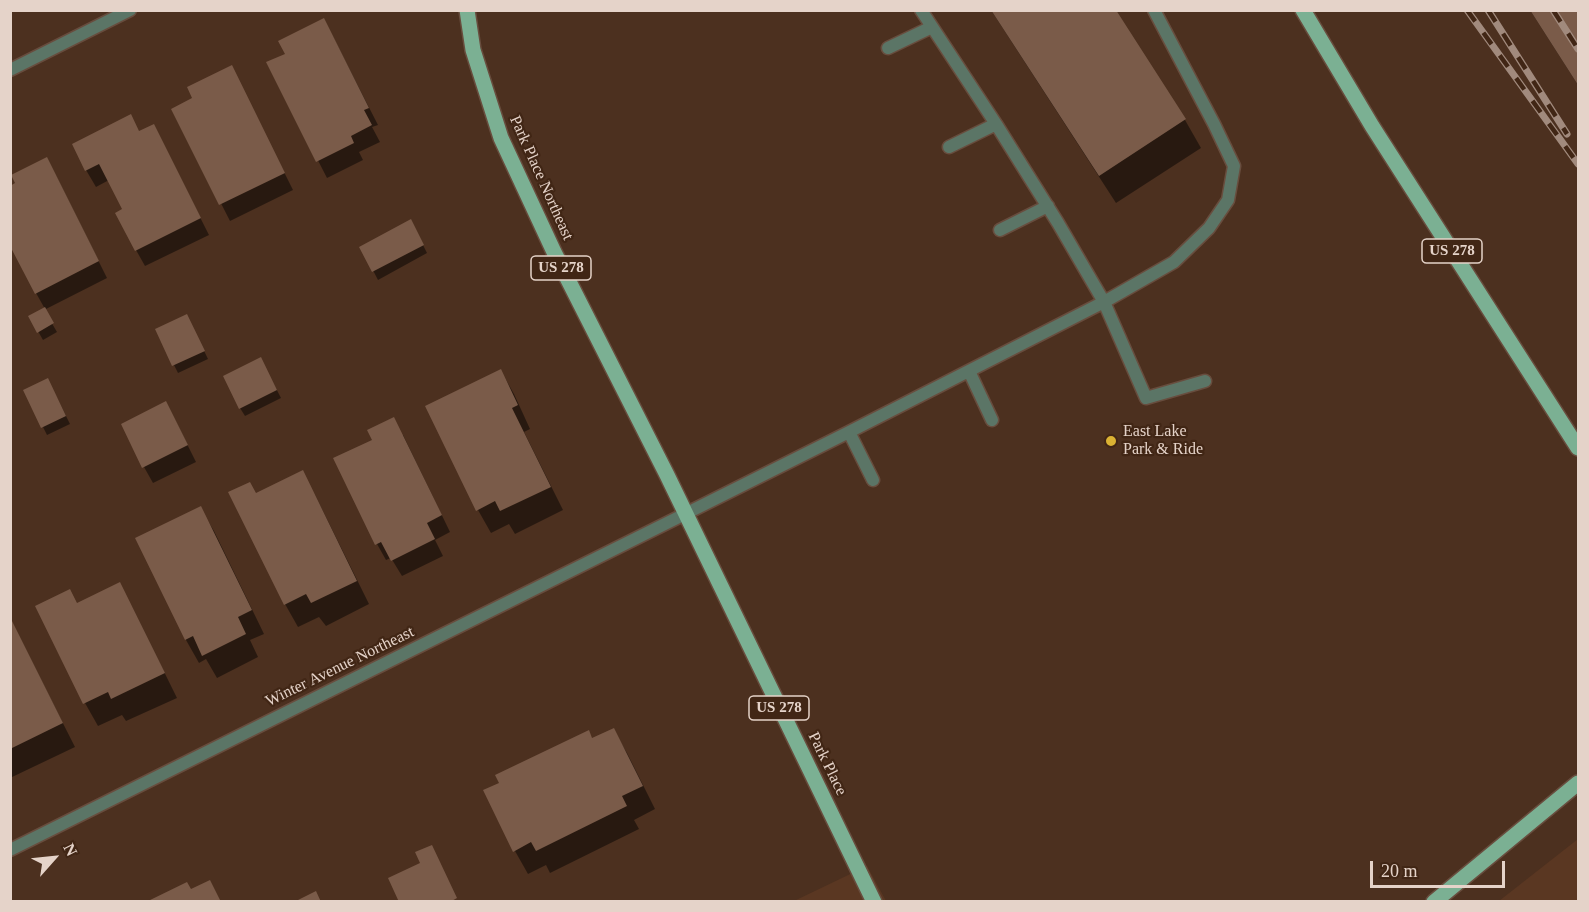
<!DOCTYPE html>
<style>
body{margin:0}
#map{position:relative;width:1589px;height:912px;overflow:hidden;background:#4c301f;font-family:"Times New Roman",serif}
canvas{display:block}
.frame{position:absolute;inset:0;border:12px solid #e5d3c9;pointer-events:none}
.north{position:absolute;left:24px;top:828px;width:60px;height:60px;-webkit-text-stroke:4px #412615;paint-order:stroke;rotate:63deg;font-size:16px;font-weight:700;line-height:24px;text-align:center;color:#e5d3c9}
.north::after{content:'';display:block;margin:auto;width:21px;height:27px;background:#e5d3c9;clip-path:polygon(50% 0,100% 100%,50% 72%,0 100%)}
.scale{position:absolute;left:1370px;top:861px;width:135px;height:27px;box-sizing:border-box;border:3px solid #e5d3c9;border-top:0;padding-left:8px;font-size:18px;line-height:21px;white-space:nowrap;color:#e5d3c9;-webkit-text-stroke:4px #412615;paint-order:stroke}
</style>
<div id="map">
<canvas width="1589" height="912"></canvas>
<div class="frame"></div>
<div class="north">N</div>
<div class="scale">20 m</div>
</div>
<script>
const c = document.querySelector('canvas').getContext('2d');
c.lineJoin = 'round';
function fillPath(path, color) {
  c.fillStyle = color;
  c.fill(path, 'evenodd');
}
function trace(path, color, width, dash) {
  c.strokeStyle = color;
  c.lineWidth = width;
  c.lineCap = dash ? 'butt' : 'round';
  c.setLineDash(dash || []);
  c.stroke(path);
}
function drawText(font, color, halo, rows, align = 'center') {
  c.font = font + ' "Times New Roman",serif';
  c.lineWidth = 4.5;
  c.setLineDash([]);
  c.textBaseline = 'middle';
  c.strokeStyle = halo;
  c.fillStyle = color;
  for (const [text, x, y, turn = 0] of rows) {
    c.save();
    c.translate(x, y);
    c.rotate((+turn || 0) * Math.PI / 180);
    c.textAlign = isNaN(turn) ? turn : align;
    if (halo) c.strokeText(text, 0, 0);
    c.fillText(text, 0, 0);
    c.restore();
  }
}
fillPath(new Path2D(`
 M1578 839V901H1499Z
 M867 866 886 901 792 902Z`), '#5a3722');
fillPath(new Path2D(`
 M991 10H1114L1185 120 1201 148 1116 203Z
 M1530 10H1578V85Z
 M333 37 378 125 372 127 380 142 359 152 363 160 327 178 268 63Z
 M240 84 293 190 230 221 173 109 194 99Z
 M140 132 162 142 209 235 145 266 136 250 124 210 109 180 96 187 86 170Z
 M56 176 107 278 44 310 57 332 43 340 30 317 45 309 36 293Z
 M415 229 427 253 378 280 361 247Z
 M191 324 208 359 178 373 174 365Z
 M265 367 281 398 245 416 240 408Z
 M501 371 514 394 530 429 524 432 563 510 515 534 509 524 491 533 478 510Z
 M52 388 70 424 47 435 43 427Z
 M175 420 196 462 153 483 144 467Z
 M403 435 450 532 435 540 443 556 402 576 391 558 386 560 377 544 374 440Z
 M302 472 315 495 369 604 326 626 319 617 298 627 285 604 256 495Z
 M200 508 214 531 264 634 250 640 258 657 217 678 206 659 199 663 186 640 137 539Z
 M119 584 132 607 177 698 126 721 122 715 98 726 85 703 37 607 77 604Z
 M10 619 75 747 10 778Z
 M613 730 627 753 655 809 634 820 639 829 550 873 546 865 528 874 515 851 501 783Z`), '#0007');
fillPath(new Path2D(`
 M991 10H1116L1186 119 1099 176Z
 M1530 10H1578V85Z
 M324 18 369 108 364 110 372 125 351 136 354 143 316 162 266 62 285 54 278 41Z
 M232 65 285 173 219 205 171 109 192 98 187 87Z
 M131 114 139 131 154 124 201 218 135 251 115 213 122 209 99 164 85 171 72 144Z
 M47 157 99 261 35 294 10 246V186L15 183 11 175Z
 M411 219 424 245 372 272 359 247Z
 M45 307 54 323 37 333 28 316Z
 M187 314 205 351 172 366 155 329Z
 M261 357 277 390 239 409 223 376Z
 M501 369 518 405 512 408 551 487 500 511 495 501 476 511 425 406Z
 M48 378 66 416 41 428 23 390Z
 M166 401 188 445 142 468 121 424Z
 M394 417 442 515 427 523 435 539 391 561 381 542 375 545 333 458 372 440 367 430Z
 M303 470 357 581 311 603 306 594 284 605 228 492 250 482 256 493Z
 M201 506 252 610 238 617 246 634 202 656 193 636 185 640 135 538Z
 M120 582 165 673 111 699 108 692 83 704 35 606 70 589 77 603Z
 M10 617 63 723 10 749Z
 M614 728 643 786 622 796 627 806 536 851 531 842 513 852 483 790 499 783 495 775 589 730 592 738Z
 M432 845 457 898 450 902H399L388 878 420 863 415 852Z
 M210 880 221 902H146L187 882 191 889Z
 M316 891 321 902H294Z`), '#7a5b49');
const lane = new Path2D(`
 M921 10 996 124 1058 223 1104 302 1146 398 1205 381
 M888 48 932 27
 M949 147 996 124
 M1000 230 1048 206
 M969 371 992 420
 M849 432 873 480
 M685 514 849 432 1104 302 1174 262 1209 228 1228 200 1234 166 1214 124 1154 10`);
const street = new Path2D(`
 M10 70 130 10
 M10 850 685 514`);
const primary = new Path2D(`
 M467 10 473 50 501 138 554 252 667 475 874 902
 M1303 10 1372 126 1578 448
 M1434 902 1578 783`);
trace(lane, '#684d3e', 15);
trace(street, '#684d3e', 15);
trace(primary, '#684d3e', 18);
trace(lane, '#5b7566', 12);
trace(street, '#5b7566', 12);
trace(primary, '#7bb093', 15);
const rail = new Path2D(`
 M1467 10 1578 164
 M1488 10 1567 134
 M1553 10 1578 49`);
trace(rail, '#a18a7d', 7);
trace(rail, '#412615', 4.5, [14]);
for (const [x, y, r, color] of [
 [1111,441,6,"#dbb233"]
]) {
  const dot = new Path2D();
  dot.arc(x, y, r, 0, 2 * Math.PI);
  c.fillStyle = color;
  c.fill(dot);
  trace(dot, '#412615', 2);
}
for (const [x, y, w] of [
 [1452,251,60],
 [561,268,60],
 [779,708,60]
]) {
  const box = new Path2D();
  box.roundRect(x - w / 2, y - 12, w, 24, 4.5);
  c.fillStyle = '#412615';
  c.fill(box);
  trace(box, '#e5d3c9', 1.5);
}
drawText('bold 15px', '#e5d3c9', null, [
 ["US 278",1452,251],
 ["US 278",561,268],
 ["US 278",779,708]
]);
drawText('16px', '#e5d3c9', '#412615', [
 ["Park Place Northeast",541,178,66],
 ["Winter Avenue Northeast",340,667,-26],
 ["Park Place",827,764,64]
]);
drawText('16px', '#e5d3c9', '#412615', [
 ["East Lake",1123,432],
 ["Park & Ride",1123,450]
], 'left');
</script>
